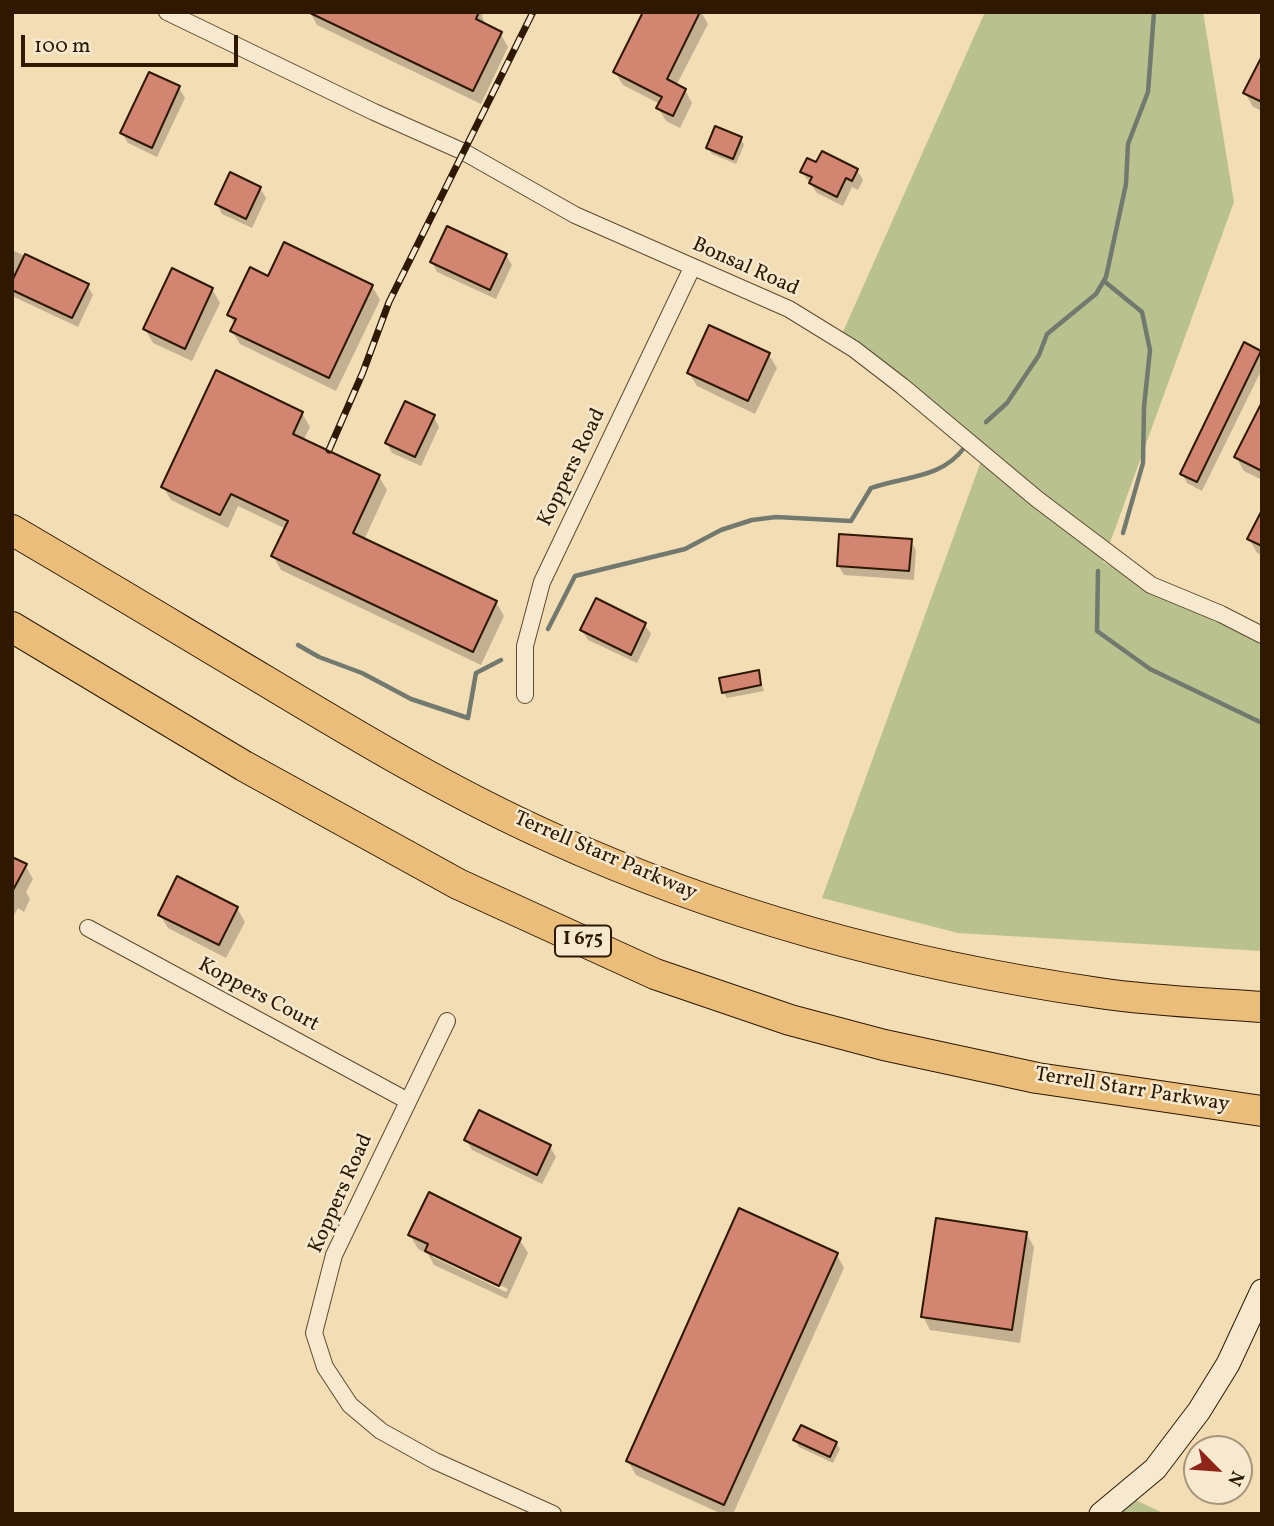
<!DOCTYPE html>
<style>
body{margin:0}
#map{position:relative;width:1274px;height:1526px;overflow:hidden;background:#f3ddb5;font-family:Vollkorn,serif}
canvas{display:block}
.frame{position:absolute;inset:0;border:14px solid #2e1800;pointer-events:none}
.north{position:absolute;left:1183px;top:1435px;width:70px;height:70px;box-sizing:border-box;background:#f7e9cf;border:2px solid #a7957c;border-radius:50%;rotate:115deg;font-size:19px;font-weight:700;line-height:28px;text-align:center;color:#2e1800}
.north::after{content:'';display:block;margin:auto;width:24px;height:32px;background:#8f2418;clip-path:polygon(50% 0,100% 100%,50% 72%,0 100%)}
.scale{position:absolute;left:21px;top:35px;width:217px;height:32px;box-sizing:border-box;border:4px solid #2e1800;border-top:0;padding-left:9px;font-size:21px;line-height:24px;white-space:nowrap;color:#2e1800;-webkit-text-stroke:5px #f7e9cf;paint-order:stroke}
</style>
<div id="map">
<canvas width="1274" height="1526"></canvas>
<div class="frame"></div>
<div class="north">N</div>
<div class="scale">100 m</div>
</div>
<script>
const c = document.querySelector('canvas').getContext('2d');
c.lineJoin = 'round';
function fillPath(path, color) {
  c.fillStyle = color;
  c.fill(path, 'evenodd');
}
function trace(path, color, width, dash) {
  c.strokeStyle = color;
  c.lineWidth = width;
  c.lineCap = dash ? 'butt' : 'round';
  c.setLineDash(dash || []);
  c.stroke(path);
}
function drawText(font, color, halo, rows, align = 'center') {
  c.font = font + ' Vollkorn,serif';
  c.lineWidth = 5;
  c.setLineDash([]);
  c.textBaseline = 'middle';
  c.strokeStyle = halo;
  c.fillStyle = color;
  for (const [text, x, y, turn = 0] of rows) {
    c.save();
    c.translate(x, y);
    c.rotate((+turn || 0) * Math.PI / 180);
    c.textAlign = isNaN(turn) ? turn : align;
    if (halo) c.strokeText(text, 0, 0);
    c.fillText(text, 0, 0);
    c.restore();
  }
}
fillPath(new Path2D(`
 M985 12H1203L1234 202 1103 562 1262 641V951L958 933 822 898 984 453 842 334Z
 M1119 1492 1165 1514H1088Z`), '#b9c28f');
fillPath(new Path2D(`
 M310 12H484L482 16 486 26 500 33 508 47 481 104 317 25Z
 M645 12H701L708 24 676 86 685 90 692 103 680 128 666 121 658 108 660 104 623 85 615 72Z
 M1262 59V111L1253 107 1245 93Z
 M179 88 185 98 157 157 128 143 122 133Z
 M741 139 744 145 736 164 712 154 708 148Z
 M857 170 863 180 858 190 852 187 843 206 817 193 802 172Z
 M260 188 266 198 252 228 222 214 217 204Z
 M12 250 87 285 93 295 78 327 12 296Z
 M506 255 512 265 496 299 437 272 432 262Z
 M269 278 372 286 380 300 336 391 240 344 232 331 235 325 229 315Z
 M212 289 220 303 192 361 153 343 145 329Z
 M1259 352 1262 356V369L1202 491 1187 483 1182 473Z
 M769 355 777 368 755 414 697 386 689 373Z
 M1262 406V480L1244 471 1236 457Z
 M302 413 310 427 303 441 379 477 387 490 364 540 496 602 504 616 481 665 281 570 273 556 286 529 238 506 228 528 171 500 163 487Z
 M434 417 439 427 421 466 392 453 387 443Z
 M1262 513V555L1257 553 1249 539Z
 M910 540 916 550 914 580 844 575 838 565Z
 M645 625 651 634 637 663 588 640 582 630Z
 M758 672 764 691 727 698 723 692Z
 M12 859 25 865 33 879 26 892 30 899 24 912 18 908 12 919Z
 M237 908 245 922 226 958 168 928 160 915Z
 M466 1140 550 1147 556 1157 542 1184 472 1150Z
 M1026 1233 1034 1247 1020 1343 930 1330 923 1316Z
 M410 1235 520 1240 528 1253 507 1299 434 1265 428 1254 418 1249ZM433 1253 508 1289 506 1292 433 1257Z
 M837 1255 844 1268 733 1514H722L636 1475 628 1461Z
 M795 1440 836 1443 840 1449 833 1463 799 1447Z`), '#0003');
trace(new Path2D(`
 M1104 281 1142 312 1150 350 1144 407 1143 463 1123 533
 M986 422 1007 403 1039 355 1047 334 1096 294 1106 277 1126 184 1128 144 1148 92 1154 12
 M1098 571 1097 631 1150 669 1262 723
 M548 629 575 576 685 549 721 530 752 520 776 517 851 521 871 488C904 476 941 479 964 448
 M298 645 319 657 362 673 411 699 468 718 476 673 501 660`), '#72796e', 4.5);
const building = new Path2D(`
 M308 12H479L476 19 502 32 473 91Z
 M643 12H700L667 79 686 89 673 116 656 108 662 97 613 72Z
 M1262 56V102L1243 93Z
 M149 72 180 86 152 148 120 133Z
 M715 126 742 137 733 159 706 148Z
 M822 151 858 169 852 181 846 178 837 197 809 183 812 177 800 172 807 158 816 162Z
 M230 172 261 187 246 219 215 204Z
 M447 226 507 254 490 290 430 262Z
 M284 242 373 285 329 378 230 331 236 319 227 315 250 267 268 276Z
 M25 254 89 284 72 318 12 290V281Z
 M172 268 213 288 185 349 143 329Z
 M709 325 770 353 748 401 687 373Z
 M1244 342 1261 351 1197 482 1180 474Z
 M216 370 303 412 293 434 380 475 353 533 497 601 473 652 271 556 288 521 231 494 220 515 161 487Z
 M405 401 435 415 415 457 385 443Z
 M1262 402V471L1234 457Z
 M1262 510V546L1247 539Z
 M839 534 912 539 909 571 837 566Z
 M596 598 646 623 631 655 580 630Z
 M759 670 761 685 722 693 719 678Z
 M12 857 27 864 12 892Z
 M177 876 238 907 219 945 158 915Z
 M479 1110 551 1145 537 1175 464 1140Z
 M429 1192 521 1238 499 1286 425 1251 428 1244 408 1235Z
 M739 1208 838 1253 724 1505 626 1461Z
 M936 1218 1027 1232 1012 1330 921 1317Z
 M801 1425 837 1442 830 1457 793 1440Z`);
fillPath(building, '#d28571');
trace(building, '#2e1800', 2);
const street = new Path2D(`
 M167 12 374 112 464 152 575 215 789 309 854 349 902 386 1037 499 1151 585 1221 614 1262 635
 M525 695V646L542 582 692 268
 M88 928 408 1101
 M447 1021 334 1255 314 1333 325 1367 350 1405 381 1431 435 1461 553 1514`);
const secondary = new Path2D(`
 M1101 1514 1155 1469 1199 1411 1228 1364 1262 1291`);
const highway = new Path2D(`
 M12 530C96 579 180 630 264 680 357 736 450 792 550 837 723 916 911 966 1099 993 1152 1001 1208 1003 1262 1007
 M12 627 244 766 458 884 655 974 790 1020 884 1045 1037 1078 1262 1111`);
trace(street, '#5f492d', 18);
trace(secondary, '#2e1800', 25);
trace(highway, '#2e1800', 32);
trace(street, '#f7e9cf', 16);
trace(secondary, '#f7e9cf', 23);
trace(highway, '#eabe7a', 30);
const rail = new Path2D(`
 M329 450 363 372 389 302 533 12`);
trace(rail, '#2e1800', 7);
trace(rail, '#f7e9cf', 4.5, [13]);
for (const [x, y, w] of [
 [583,941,56]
]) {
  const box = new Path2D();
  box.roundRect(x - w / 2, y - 15.5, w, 31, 5);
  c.fillStyle = '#f7e9cf';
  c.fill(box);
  trace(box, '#2e1800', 2);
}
drawText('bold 19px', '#2e1800', null, [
 ["I 675",583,941]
]);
drawText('21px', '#2e1800', '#f7e9cf', [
 ["Bonsal Road",745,268,24],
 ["Koppers Road",573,468,-64],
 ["Terrell Starr Parkway",605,857,23],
 ["Koppers Court",258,996,28],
 ["Terrell Starr Parkway",1132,1091,9],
 ["Koppers Road",342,1194,-66]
]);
</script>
